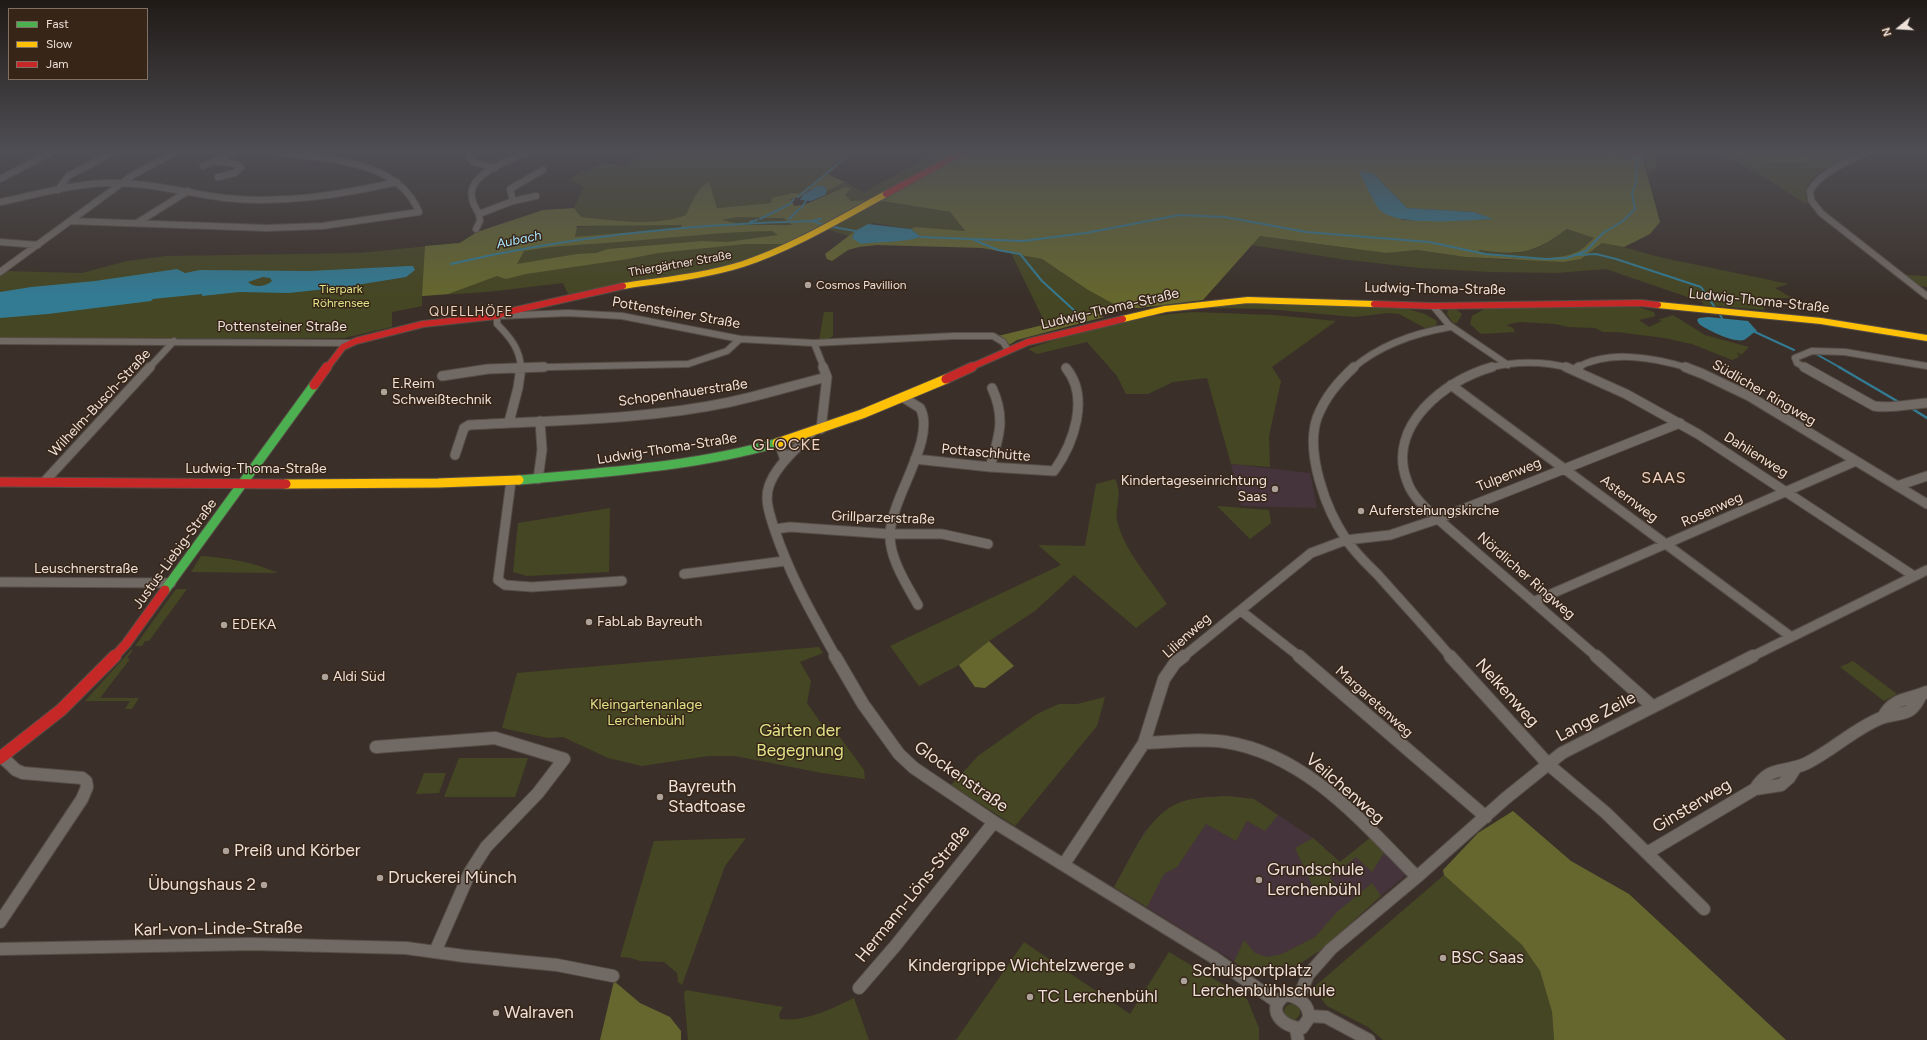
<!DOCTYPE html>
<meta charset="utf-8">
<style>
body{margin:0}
#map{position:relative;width:1927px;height:1040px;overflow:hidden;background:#3a3029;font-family:Figtree,sans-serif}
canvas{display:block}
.legend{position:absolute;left:8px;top:8px;width:140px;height:72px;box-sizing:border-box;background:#372518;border:1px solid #807065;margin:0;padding:5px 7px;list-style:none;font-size:12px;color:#ede1d9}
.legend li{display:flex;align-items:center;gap:8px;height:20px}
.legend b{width:20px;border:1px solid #807065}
.north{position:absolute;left:1879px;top:8px;width:40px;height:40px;-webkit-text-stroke:3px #372518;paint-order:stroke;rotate:252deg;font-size:11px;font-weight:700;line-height:16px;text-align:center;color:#ede1d9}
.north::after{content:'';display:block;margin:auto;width:14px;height:18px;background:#ede1d9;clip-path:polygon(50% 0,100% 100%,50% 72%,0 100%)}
</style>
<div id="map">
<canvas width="1927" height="1040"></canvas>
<ul class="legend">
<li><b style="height:5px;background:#4caf50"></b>Fast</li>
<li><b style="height:5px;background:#ffc107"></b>Slow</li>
<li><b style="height:5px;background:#c62828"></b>Jam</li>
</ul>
<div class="north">N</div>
</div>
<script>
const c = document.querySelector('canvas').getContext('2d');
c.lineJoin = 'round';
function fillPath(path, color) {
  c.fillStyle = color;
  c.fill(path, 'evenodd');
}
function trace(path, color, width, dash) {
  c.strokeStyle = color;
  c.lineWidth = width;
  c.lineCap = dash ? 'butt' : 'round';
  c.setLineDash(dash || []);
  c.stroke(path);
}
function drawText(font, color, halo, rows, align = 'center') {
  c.font = font + ' Figtree,sans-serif';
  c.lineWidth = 3;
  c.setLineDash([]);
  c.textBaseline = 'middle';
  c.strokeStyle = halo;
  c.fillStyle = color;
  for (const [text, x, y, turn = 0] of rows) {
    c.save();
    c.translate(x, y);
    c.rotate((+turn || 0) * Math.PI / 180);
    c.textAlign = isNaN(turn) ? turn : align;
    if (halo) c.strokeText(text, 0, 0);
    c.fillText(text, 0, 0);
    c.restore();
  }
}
fillPath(new Path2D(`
 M1231 464 1310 473 1317 508 1241 506Z
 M1227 796 1254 799 1313 838 1340 862 1371 837 1407 874 1381 896 1322 949 1295 967 1279 966 1268 969 1258 976 1114 887 1144 832 1165 811 1180 802 1203 797Z`), '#45343c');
fillPath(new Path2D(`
 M182 152H226L217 156 174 155Z
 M661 152H855L829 174 825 173 799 194 772 203 717 208 709 182C697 190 691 202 686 215 653 227 614 220 581 217L574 208 584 186 569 180 582 170 586 172 605 162 625 167 642 156 651 158Z
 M938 152H960L870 200 851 201 844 195 851 188 845 187 825 195 827 191 845 182 864 192Z
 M1641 152H1655L1657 167 1648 174Z
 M1715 152C1739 152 1762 163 1786 164 1793 164 1802 161 1810 160L1804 152H1849L1855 155C1838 163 1813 170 1806 189 1805 194 1807 200 1807 205L1768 179Z
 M876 200 950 212 965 232 915 227 911 229 874 223 868 224 849 236 825 229Z
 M826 216 788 244 725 268 568 294 563 283 487 292 422 296V306L392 312V327L344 338H0V275L5 271 82 273 127 261 166 256 359 253 459 243 477 232 721 220 737 217Z
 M1567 229 1594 238C1590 242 1586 248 1580 251 1555 266 1505 256 1477 251L1480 250C1520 256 1535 254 1567 229Z
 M1260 236 1386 253 1417 250 1466 257 1508 260 1581 259 1602 243 1624 247 1659 257 1789 284 1775 288 1792 298H1757L1765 310 1704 305 1702 302 1606 269 1557 273 1490 272 1419 268 1341 259 1251 245Z
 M1011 253 1042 259 1088 290 1121 308 1096 312 1046 325Z
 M1905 275 1927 276V287L1919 286Z
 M1250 303 1405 308 1425 314 1437 321 1436 326 1425 328 1399 314 1387 313 1355 317 1267 309 1210 308 1208 306Z
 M1635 306 1654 312 1655 316 1639 320 1649 327 1662 321 1658 320 1673 315 1705 335 1749 347 1741 355 1737 352 1739 357 1732 360 1692 344 1664 338 1617 332H1603L1595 328 1569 327 1555 324 1520 322 1506 325 1513 328 1515 332 1481 334 1470 324 1472 316 1486 308Z
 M1454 308 1462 314 1457 323H1453L1447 314 1448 310Z
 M824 312H833V336L829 339 819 340Z
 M1194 312 1273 315 1336 321 1272 367 1281 381 1269 436 1270 467 1231 464 1207 378 1173 382 1148 394H1126L1117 376 1087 342 1037 354 1028 349C1082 330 1136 315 1194 312Z
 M1115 479C1124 497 1113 508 1118 524 1125 551 1151 580 1167 604L1136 628 1074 575 1035 611 989 641 959 665 919 686 890 646 1061 565 1038 545 1085 546 1096 484Z
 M1217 506 1269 510 1271 523 1250 539Z
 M610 508 609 572 527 576 513 572 518 523Z
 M201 556C229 558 253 562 278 573L191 572Z
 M176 589H187L149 641H145L142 646H135Z
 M819 647 823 653 800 662 811 681 807 703 830 736 837 733 839 736 864 770 865 779 822 773 735 756H708L642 766 608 758 563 737 548 738 502 728 517 673Z
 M131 650H133L127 658 130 659 100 698H139L132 709H125L130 701H85Z
 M1853 661 1897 694 1884 701 1840 667Z
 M1105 697 1097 726 1015 826 951 785 978 756 1037 714 1059 704H1077Z
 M459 758H528L515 797H444Z
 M424 773H446L439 793 416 794Z
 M1227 796 1254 799 1278 815 1265 831 1247 821 1236 841 1206 824 1177 867 1164 874 1147 907 1114 887C1131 859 1148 813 1181 802 1196 797 1212 797 1227 796Z
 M1371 837 1385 851 1372 872 1356 857 1330 878 1335 884 1320 896 1312 885 1295 848 1313 838 1340 862Z
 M746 838 725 866 682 985 678 982 677 973 664 962 640 961 631 958 620 957 654 841Z
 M1444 875 1522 945 1540 971 1552 1012 1554 1040H1383L1368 1027 1327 1006 1313 988Z
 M1372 883 1381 896 1322 949 1295 967 1279 966 1268 969 1258 976 1234 962 1244 940 1255 953 1267 957 1282 954 1315 937 1337 912Z
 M1024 942 1130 1014 1169 952 1247 999 1259 1028V1040H956Z
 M686 990 783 1007 779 1014 780 1019C806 1022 831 1009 854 998L869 1040H688L684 993Z
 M1284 1012a8 8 0 1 1 16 0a8 8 0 1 1-16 0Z`), '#454623');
fillPath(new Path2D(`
 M969 152H1641L1660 222 1650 234 1624 247 1602 243 1581 259 1563 262 1466 257 1417 250 1386 253 1260 236 1203 300 1139 308H1121L1088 290 1042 259 982 248 877 245 859 247 848 250 832 261 827 259 825 254 855 231 852 238C875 241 898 243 921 237L911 229 915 227 965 231 950 212 876 200ZM1373 173 1407 208 1474 212 1492 219 1444 221 1402 220ZM1567 229 1594 238C1588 243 1584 249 1577 252 1554 263 1502 258 1478 251L1480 250C1520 256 1535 253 1567 229Z
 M1727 152H1804L1811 160C1789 168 1749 160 1727 152Z
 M825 173 845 182 827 191 825 186 809 190 800 197 791 199 794 206 804 205 845 187 851 188 845 195 851 201 870 200 788 244H745L658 253 628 259 526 274 506 279 497 276 448 294 422 296 425 246 460 243 477 232 543 210 574 208 581 217C614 220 653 227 686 215 691 202 697 190 709 181L717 208 771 203 772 198 793 193 799 194ZM737 217 783 218 792 225H742L722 220ZM682 225 680 228 575 237 577 226ZM772 231 778 235 727 242 702 241 608 249 596 253 577 254 517 264 524 251C555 245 586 245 618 242 669 238 720 232 772 231Z
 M1096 312 1104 317 1017 340 1009 345 998 336Z
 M989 641 1014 666 985 688 975 687 959 665Z
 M1513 811 1571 861 1629 894 1786 1040H1554L1552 1012 1540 971 1522 945 1444 875 1443 870 1478 833Z
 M614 981 640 1003 670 1017 681 1031V1040H600Z`), '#65672f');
fillPath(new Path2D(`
 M1359 171 1373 173 1407 208 1474 212 1493 219C1468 220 1400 227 1381 211 1375 206 1363 179 1359 171Z
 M817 186H825L827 191 825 195 811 201 800 200 803 195Z
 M868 224 911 229 921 237C901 243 881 241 861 244L852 238 855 231Z
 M408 266H413L415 270 406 277 344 287 289 293 239 292 202 296V294L153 299 151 301 48 314 0 318V292L31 287 95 281 177 269 185 273 200 270 310 271ZM263 277 270 278 272 281C265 287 254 288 248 282Z
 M1708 317 1748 321 1757 331C1752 333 1748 338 1744 340 1734 343 1707 330 1699 324L1697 320 1699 318Z`), '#337b93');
trace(new Path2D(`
 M1609 152 1638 160
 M798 197 852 152
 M791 203 794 199
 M801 208 806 201
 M760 219 790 204
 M789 219 799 209
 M815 220 821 219
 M750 222 757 220
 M828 226 855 231
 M921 237 1023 241 1086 233 1179 215 1225 217 1306 232 1429 242 1485 254 1546 259 1567 258 1586 251 1603 233 1623 221 1635 209 1632 193 1636 183 1637 162 1641 156 1639 152
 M972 239 998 250 1020 254 1042 281 1076 312
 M1577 255 1596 254 1616 259 1701 287 1722 318
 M451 264C569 236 692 224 813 221L824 225
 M1755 332 1794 350
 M1816 354 1841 368`), '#337b93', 2);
trace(new Path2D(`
 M1839 367 1897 401
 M1911 408 1927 418`), '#337b93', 2.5);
const streetFar2 = new Path2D(`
 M470 152 469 157 473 162 495 168
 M1869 152C1849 161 1821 171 1810 191L1811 200 1821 213 1927 296
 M304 156 319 152
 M214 161 237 164 241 167 235 173 218 177
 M203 166 233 152
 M0 179 52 152
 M58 190 68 176 114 152
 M513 201 510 189 543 170
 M0 202C35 195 71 184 108 183 147 182 186 193 225 198 283 204 340 195 397 182
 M479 214C475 207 470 199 472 190 476 171 512 159 528 152
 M479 214 513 201 536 196
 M70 221 267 228 322 226 419 212C397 158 325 160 276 152
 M137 223 188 191
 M476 229 480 221 479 214
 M0 242 38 245
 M0 272 133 175 176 152
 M1433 306 1449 325 1508 365
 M0 341 349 343
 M814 343 824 368
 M149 368 174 341
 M506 368 688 364 727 351 740 339
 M521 368C520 349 510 337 497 324V316L568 313 622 316 740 339 814 343 954 336H993L1003 342 1008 350
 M1353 368C1380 345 1415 333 1450 327
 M1488 368C1515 361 1543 361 1570 368
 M1577 368C1608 349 1656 358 1688 368
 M1806 368 1797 363 1795 358 1812 351 1845 352 1927 366`);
const streetFar1 = new Path2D(`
 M1354 367C1338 382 1325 397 1317 418 1305 453 1326 510 1346 539 1354 552 1367 564 1378 575 1402 602 1427 629 1451 657
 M1492 367C1445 380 1386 426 1407 481 1411 494 1421 504 1431 513L1597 657
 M1566 367 1626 394 1698 434 1914 576
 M1685 367 1703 374 1749 396 1927 504
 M1804 367 1874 406C1892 409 1909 404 1927 403
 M1575 370 1579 367
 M442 376 488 369 544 367
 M1451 385 1790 636
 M904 398 920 408C937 438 891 498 890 534 889 558 907 585 918 605
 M509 422 518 388 521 367
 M821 429 827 377 823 367
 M812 432C797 449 776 465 769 486 764 500 770 515 774 528 790 576 811 612 836 657
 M779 442 785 460
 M455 455 464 428 469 425C555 420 645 420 730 402 762 395 795 385 827 377
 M915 459 990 467 1054 471C1074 443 1090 397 1066 368
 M990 467C999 437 1006 418 992 388
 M538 479 542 450 540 421
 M45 481 150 367
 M511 481 498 580 505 585 532 587 622 581
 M1897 486 1927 476
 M776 529 790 527 889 534H942L988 544
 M684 574 785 561
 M0 582 171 583
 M1535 601 1856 461
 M1241 611 1300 657
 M1183 657 1311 553 1346 540 1390 535 1438 519 1680 423
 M1751 657 1927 570`);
const street = new Path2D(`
 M835 656 863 704 899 754 914 768 994 822 1213 957 1277 1002
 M1299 656 1486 817
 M1450 656 1549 765 1606 813 1704 909
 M1596 656 1652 706
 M1883 717C1894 697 1908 700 1927 692
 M1144 743C1171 742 1199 738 1226 742 1307 755 1362 822 1417 877
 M376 747 495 738 564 759 538 793 486 847 470 872 435 952
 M1755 789C1771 764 1784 774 1807 763 1833 750 1854 729 1881 718 1900 711 1910 719 1921 695
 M1647 853 1755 789 1781 785 1789 778 1796 767
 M1064 864 1144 743 1164 679 1175 663 1184 656
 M0 922 82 799 87 787 86 781 82 778 23 773 16 770 2 757
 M0 949 252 944 406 948 464 956 557 965 613 976
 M859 988 896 945 994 822
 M1286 995C1299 997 1309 1004 1309 1018L1302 1028C1283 1028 1264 1009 1286 995Z
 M1299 997 1308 975 1331 949 1417 877 1506 798 1562 753 1753 656
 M1310 1016 1326 1017 1369 1040
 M1296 1029 1298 1040`);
const fast = new Path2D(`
 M519 480C605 472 693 467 777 443
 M165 590 314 385`);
const slowFar1 = new Path2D(`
 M623 286C663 280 705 276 743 264 794 247 839 219 886 194
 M1658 305 1821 321 1927 338
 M1123 319 1165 309 1248 300 1374 304`);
const slow = new Path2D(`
 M777 443 862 414 946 379
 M286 484 438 483 519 480`);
const jamFar2 = new Path2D(`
 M886 194 963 152
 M1374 304 1433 306 1641 303 1658 305
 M327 368 343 347 356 341 423 324 497 316 503 313 623 286
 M969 368 1028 342 1123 319`);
const jamFar1 = new Path2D(`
 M946 379 972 367
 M314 385 327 367
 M0 482 286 484
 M114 657 126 644 165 590`);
const jam = new Path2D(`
 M0 758 61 710 115 656`);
trace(streetFar2, '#564d46', 8);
trace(streetFar1, '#564d46', 11);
trace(street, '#564d46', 14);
trace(fast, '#564d46', 11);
trace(slowFar1, '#564d46', 8);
trace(slow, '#564d46', 11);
trace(jamFar2, '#564d46', 8);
trace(jamFar1, '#564d46', 11);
trace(jam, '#564d46', 14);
trace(streetFar2, '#716a64', 6);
trace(streetFar1, '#716a64', 9);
trace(street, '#716a64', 12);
trace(fast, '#4caf50', 9);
trace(slowFar1, '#ffc107', 6);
trace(slow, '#ffc107', 9);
trace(jamFar2, '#c62828', 6);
trace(jamFar1, '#c62828', 9);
trace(jam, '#c62828', 12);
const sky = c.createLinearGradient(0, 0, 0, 297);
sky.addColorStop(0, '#201a17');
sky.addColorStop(0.51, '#4f4e54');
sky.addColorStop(1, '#4f4e5400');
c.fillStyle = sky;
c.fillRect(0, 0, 1927, 297);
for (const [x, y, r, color] of [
 [808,285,4,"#aea39b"],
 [384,392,4,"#aea39b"],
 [1275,489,4,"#aea39b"],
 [1361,511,4,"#aea39b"],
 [589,622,4,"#aea39b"],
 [224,625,4,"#aea39b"],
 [325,677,4,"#aea39b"],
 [660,797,4,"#aea39b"],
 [226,851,4,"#aea39b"],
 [380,878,4,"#aea39b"],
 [1259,880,4,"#aea39b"],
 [264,885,4,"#aea39b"],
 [1443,958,4,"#aea39b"],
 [1132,966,4,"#aea39b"],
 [1184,981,4,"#aea39b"],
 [1030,997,4,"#aea39b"],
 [496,1013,4,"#aea39b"]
]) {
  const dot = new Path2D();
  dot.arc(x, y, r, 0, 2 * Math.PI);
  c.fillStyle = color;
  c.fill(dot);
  trace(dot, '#372518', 1.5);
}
drawText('12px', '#ede1d9', '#372518', [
 ["Thiergärtner Straße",680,264,-10]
]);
drawText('12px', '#ede1d9', '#372518', [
 ["Cosmos Pavillion",816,285]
], 'left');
drawText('12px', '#dee487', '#372518', [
 ["Tierpark",341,289],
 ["Röhrensee",341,303]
]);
drawText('italic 13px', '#a9e6fe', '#372518', [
 ["Aubach",519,240,-12]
]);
c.letterSpacing = '1px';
drawText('13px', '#ebd2c2', '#372518', [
 ["QUELLHÖFE",471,312]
]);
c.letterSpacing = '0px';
drawText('14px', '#ede1d9', '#372518', [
 ["Ludwig-Thoma-Straße",1435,289,1],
 ["Ludwig-Thoma-Straße",1759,301,6],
 ["Ludwig-Thoma-Straße",1110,309,-13],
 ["Pottensteiner Straße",676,313,10],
 ["Pottensteiner Straße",282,327],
 ["Schopenhauerstraße",683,393,-8],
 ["Südlicher Ringweg",1764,393,30],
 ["Wilhelm-Busch-Straße",100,403,-47],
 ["Ludwig-Thoma-Straße",667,449,-9],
 ["Pottaschhütte",986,453,5],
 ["Dahlienweg",1756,455,32],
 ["Ludwig-Thoma-Straße",256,469],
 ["Tulpenweg",1509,475,-22],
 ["Asternweg",1629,499,37],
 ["Rosenweg",1712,510,-24],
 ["Grillparzerstraße",883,518,2],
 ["Justus-Liebig-Straße",175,554,-54],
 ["Leuschnerstraße",86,569],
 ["Nördlicher Ringweg",1526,576,41],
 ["Lilienweg",1187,636,-42],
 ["Margaretenweg",1374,702,42]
]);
drawText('14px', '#ede1d9', '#372518', [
 ["E.Reim",392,384],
 ["Schweißtechnik",392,400],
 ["Kindertageseinrichtung",1267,481,"right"],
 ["Saas",1267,497,"right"],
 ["Auferstehungskirche",1369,511],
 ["FabLab Bayreuth",597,622],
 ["EDEKA",232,625],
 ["Aldi Süd",333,677]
], 'left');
drawText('14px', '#dee487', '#372518', [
 ["Kleingartenanlage",646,705],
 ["Lerchenbühl",646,721]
]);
c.letterSpacing = '1px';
drawText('16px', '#ebd2c2', '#372518', [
 ["GLOCKE",787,445],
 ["SAAS",1664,478]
]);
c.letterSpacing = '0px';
drawText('17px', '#ede1d9', '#372518', [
 ["Nelkenweg",1507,693,48],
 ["Lange Zeile",1596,717,-28],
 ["Glockenstraße",961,777,35],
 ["Veilchenweg",1345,789,41],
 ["Ginsterweg",1692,806,-31],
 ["Hermann-Löns-Straße",913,894,-51],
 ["Karl-von-Linde-Straße",218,929,-1]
]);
drawText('17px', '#dee487', '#372518', [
 ["Gärten der",800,731],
 ["Begegnung",800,751]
]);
drawText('17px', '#ede1d9', '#372518', [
 ["Bayreuth",668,787],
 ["Stadtoase",668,807],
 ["Preiß und Körber",234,851],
 ["Grundschule",1267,870],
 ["Lerchenbühl",1267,890],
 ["Druckerei Münch",388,878],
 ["Übungshaus 2",256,885,"right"],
 ["BSC Saas",1451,958],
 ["Kindergrippe Wichtelzwerge",1124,966,"right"],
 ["Schulsportplatz",1192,971],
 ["Lerchenbühlschule",1192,991],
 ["TC Lerchenbühl",1038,997],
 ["Walraven",504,1013]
], 'left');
</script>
